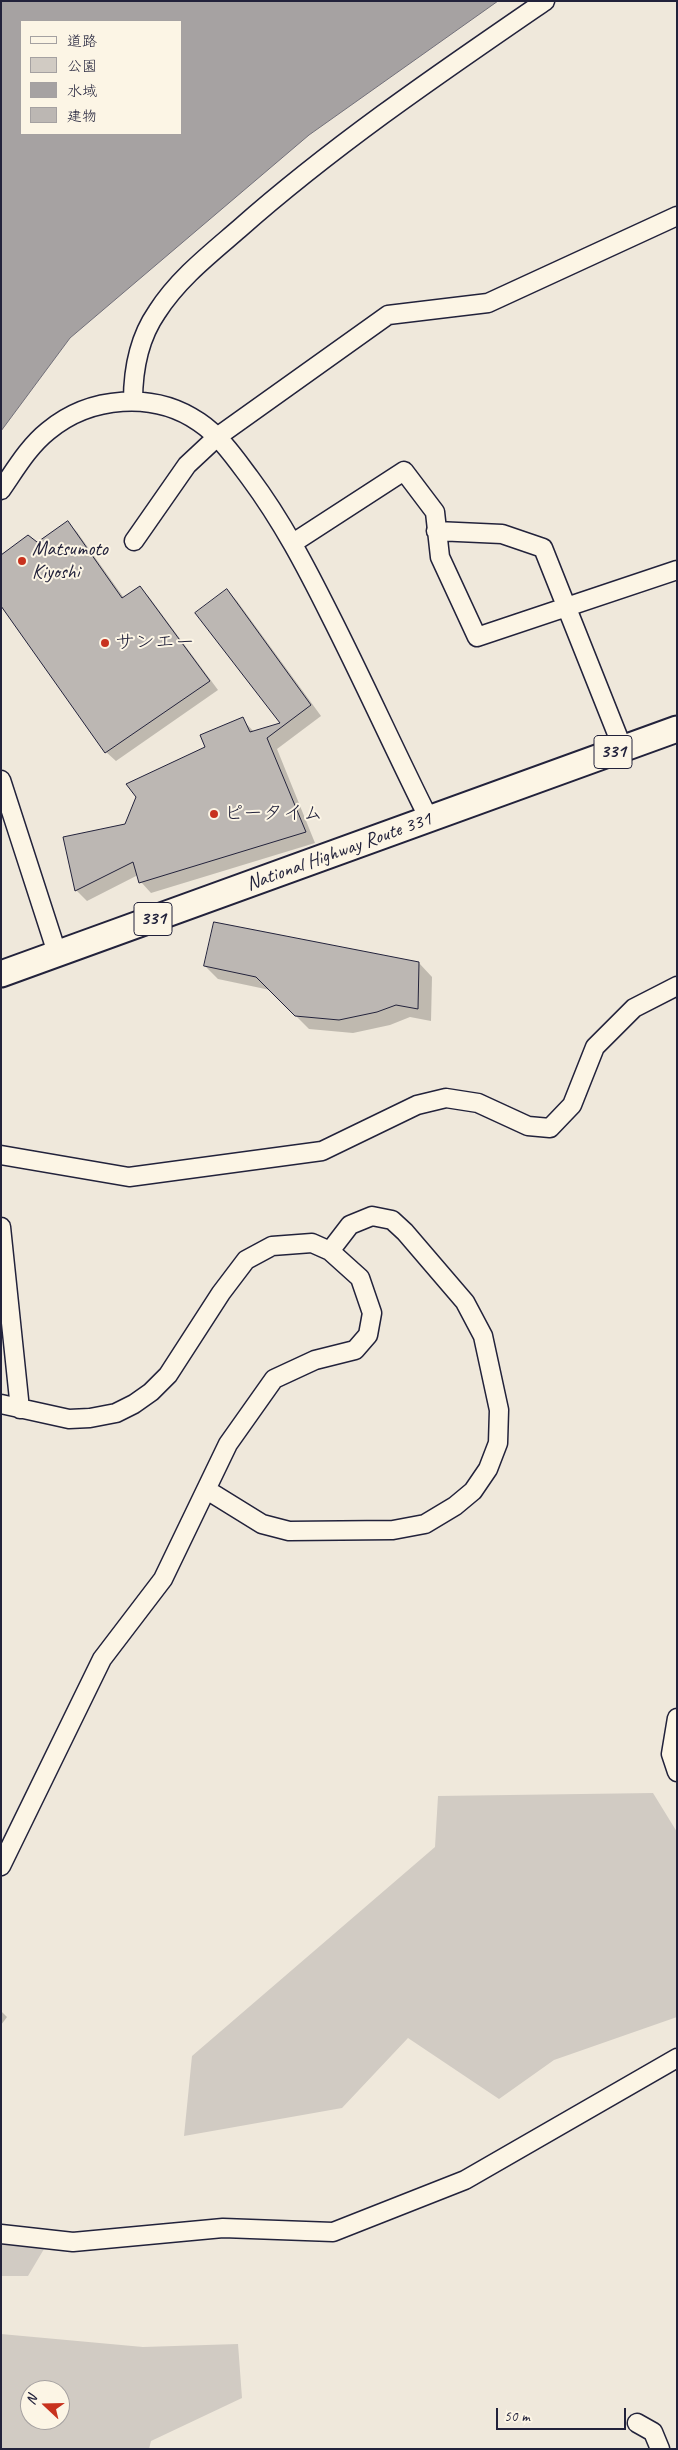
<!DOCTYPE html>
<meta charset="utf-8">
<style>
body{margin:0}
#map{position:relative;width:678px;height:2450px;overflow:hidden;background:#efe8db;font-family:Caveat,"Klee One",sans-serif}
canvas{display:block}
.frame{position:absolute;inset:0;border:2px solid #22223b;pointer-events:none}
.legend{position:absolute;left:20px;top:20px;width:162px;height:115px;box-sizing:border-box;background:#fcf5e5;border:1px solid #a5a1a1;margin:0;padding:6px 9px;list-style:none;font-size:15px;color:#22223b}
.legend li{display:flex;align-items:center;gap:10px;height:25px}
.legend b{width:25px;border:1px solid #a5a1a1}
.north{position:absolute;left:20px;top:2380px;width:50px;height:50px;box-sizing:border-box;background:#fcf5e5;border:1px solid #a5a1a1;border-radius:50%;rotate:291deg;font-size:14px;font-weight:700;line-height:20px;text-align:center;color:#22223b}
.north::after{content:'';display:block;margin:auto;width:18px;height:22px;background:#c8321e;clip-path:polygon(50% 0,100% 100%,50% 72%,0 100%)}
.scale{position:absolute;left:496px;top:2408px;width:130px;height:22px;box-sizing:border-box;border:2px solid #22223b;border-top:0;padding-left:6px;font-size:15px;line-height:18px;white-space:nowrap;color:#22223b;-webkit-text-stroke:4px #fcf5e5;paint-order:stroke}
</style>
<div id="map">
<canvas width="678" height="2450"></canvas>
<div class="frame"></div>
<ul class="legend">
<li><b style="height:6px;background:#fcf5e5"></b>道路</li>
<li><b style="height:14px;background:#d1cbc3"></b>公園</li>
<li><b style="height:14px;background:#a6a2a2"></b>水域</li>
<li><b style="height:14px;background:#bcb7b3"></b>建物</li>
</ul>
<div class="north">N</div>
<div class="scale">50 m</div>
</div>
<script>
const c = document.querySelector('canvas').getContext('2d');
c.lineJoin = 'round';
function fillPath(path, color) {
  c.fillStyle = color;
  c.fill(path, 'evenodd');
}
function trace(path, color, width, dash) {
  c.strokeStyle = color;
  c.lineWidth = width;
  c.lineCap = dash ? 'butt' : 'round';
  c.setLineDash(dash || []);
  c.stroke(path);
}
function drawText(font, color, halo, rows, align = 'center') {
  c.font = font + ' Caveat,"Klee One",sans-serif';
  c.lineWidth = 4;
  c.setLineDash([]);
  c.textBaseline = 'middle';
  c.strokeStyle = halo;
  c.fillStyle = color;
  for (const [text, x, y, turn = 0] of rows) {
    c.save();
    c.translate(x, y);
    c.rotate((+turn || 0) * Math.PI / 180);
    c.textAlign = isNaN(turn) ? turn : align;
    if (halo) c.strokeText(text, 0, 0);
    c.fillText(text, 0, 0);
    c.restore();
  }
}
fillPath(new Path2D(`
 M653 1793 677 1832V2017L554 2060 499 2099 408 2038 342 2108 184 2136 192 2056 435 1847 438 1796Z
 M1 2238 44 2249 28 2276H1Z
 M1 2334 143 2347 238 2344 242 2398 151 2441 149 2449H1ZM30 2390H60V2420H30Z`), '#d1cbc3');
const water = new Path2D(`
 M1 1H498L309 135 70 338 1 431ZM21 21H181V134H21Z`);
fillPath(water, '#a6a2a2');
trace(water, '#716f79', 1);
fillPath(new Path2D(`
 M67 522 77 532 124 598 140 588 149 597 218 690 116 761 106 752 37 544Z
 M227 590 237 601 321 716 277 749 315 843 151 893 141 882 138 875 87 901 76 890 126 825 207 748 242 719 254 732 282 724Z
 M419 963 432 977 431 1021 410 1017 390 1025 353 1033 309 1029 270 990 218 979 205 966Z
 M1 2011 7 2017 1 2025Z`), '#0003');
const building = new Path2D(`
 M68 521 122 598 140 586 210 681 105 753 1 606V555L28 535 37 542Z
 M227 589 311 705 267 738 306 832 139 883 133 862 75 891 63 837 125 824 136 797 126 784 205 747 200 735 243 717 250 732 280 723 195 613Z
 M214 922 419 962 418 1009 396 1005 377 1012 339 1020 295 1016 256 977 204 966Z`);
fillPath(building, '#bcb7b3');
trace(building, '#22223b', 1);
const minor = new Path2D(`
 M133 401C133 370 139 338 157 312 178 279 210 254 239 229 334 145 440 73 545 1
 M1 490C15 470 28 447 48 431 90 396 154 391 199 422 220 436 235 458 250 478 282 521 306 567 330 615 364 682 395 751 429 819
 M436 531 502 534 543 548 623 749
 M134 541 187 465 217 437 388 315 488 303 677 216
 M293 543 404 471 435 512 440 557 477 637 677 570
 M1 780 57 953
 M1 1155 129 1177 322 1151 417 1105 446 1098 478 1103 528 1126 550 1128 572 1105 595 1047 634 1008 677 986
 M1 1227 20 1409
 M1 1404 69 1419 90 1418 116 1413 134 1404 151 1392 168 1375 221 1293 246 1260 272 1246 312 1243 330 1251 360 1278 372 1313 368 1335 355 1350 315 1360 274 1379 228 1444 163 1579 102 1659 1 1866
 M207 1490 262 1524 289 1531 393 1530 425 1524 455 1506 473 1491 488 1469 498 1443 499 1410 483 1336 465 1302 405 1232 392 1220 372 1216 350 1225 330 1251
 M677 1718 671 1754 677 1772
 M1 2234 73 2242 223 2228 333 2232 465 2180 677 2058
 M637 2423 653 2432 660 2449`);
const highway = new Path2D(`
 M1 974 677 729`);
trace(minor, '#22223b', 21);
trace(highway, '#22223b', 29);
trace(minor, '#fcf5e5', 18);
trace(highway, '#fcf5e5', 25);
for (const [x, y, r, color] of [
 [22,561,5,"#c8321e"],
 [105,643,5,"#c8321e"],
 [214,814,5,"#c8321e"]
]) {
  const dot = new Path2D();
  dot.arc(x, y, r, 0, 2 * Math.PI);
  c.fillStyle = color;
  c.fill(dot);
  trace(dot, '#fcf5e5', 2);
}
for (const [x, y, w] of [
 [613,752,38],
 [153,919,38]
]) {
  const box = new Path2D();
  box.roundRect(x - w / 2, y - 16.5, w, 33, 4);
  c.fillStyle = '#fcf5e5';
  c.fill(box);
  trace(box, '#22223b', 1);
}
drawText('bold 19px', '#22223b', null, [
 ["331",613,752],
 ["331",153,919]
]);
drawText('20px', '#22223b', '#fcf5e5', [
 ["Matsumoto",32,550],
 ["Kiyoshi",32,573],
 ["サンエー",115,643],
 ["ピータイム",224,814]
], 'left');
drawText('20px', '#22223b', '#fcf5e5', [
 ["National Highway Route 331",339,852,-20]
]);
</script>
